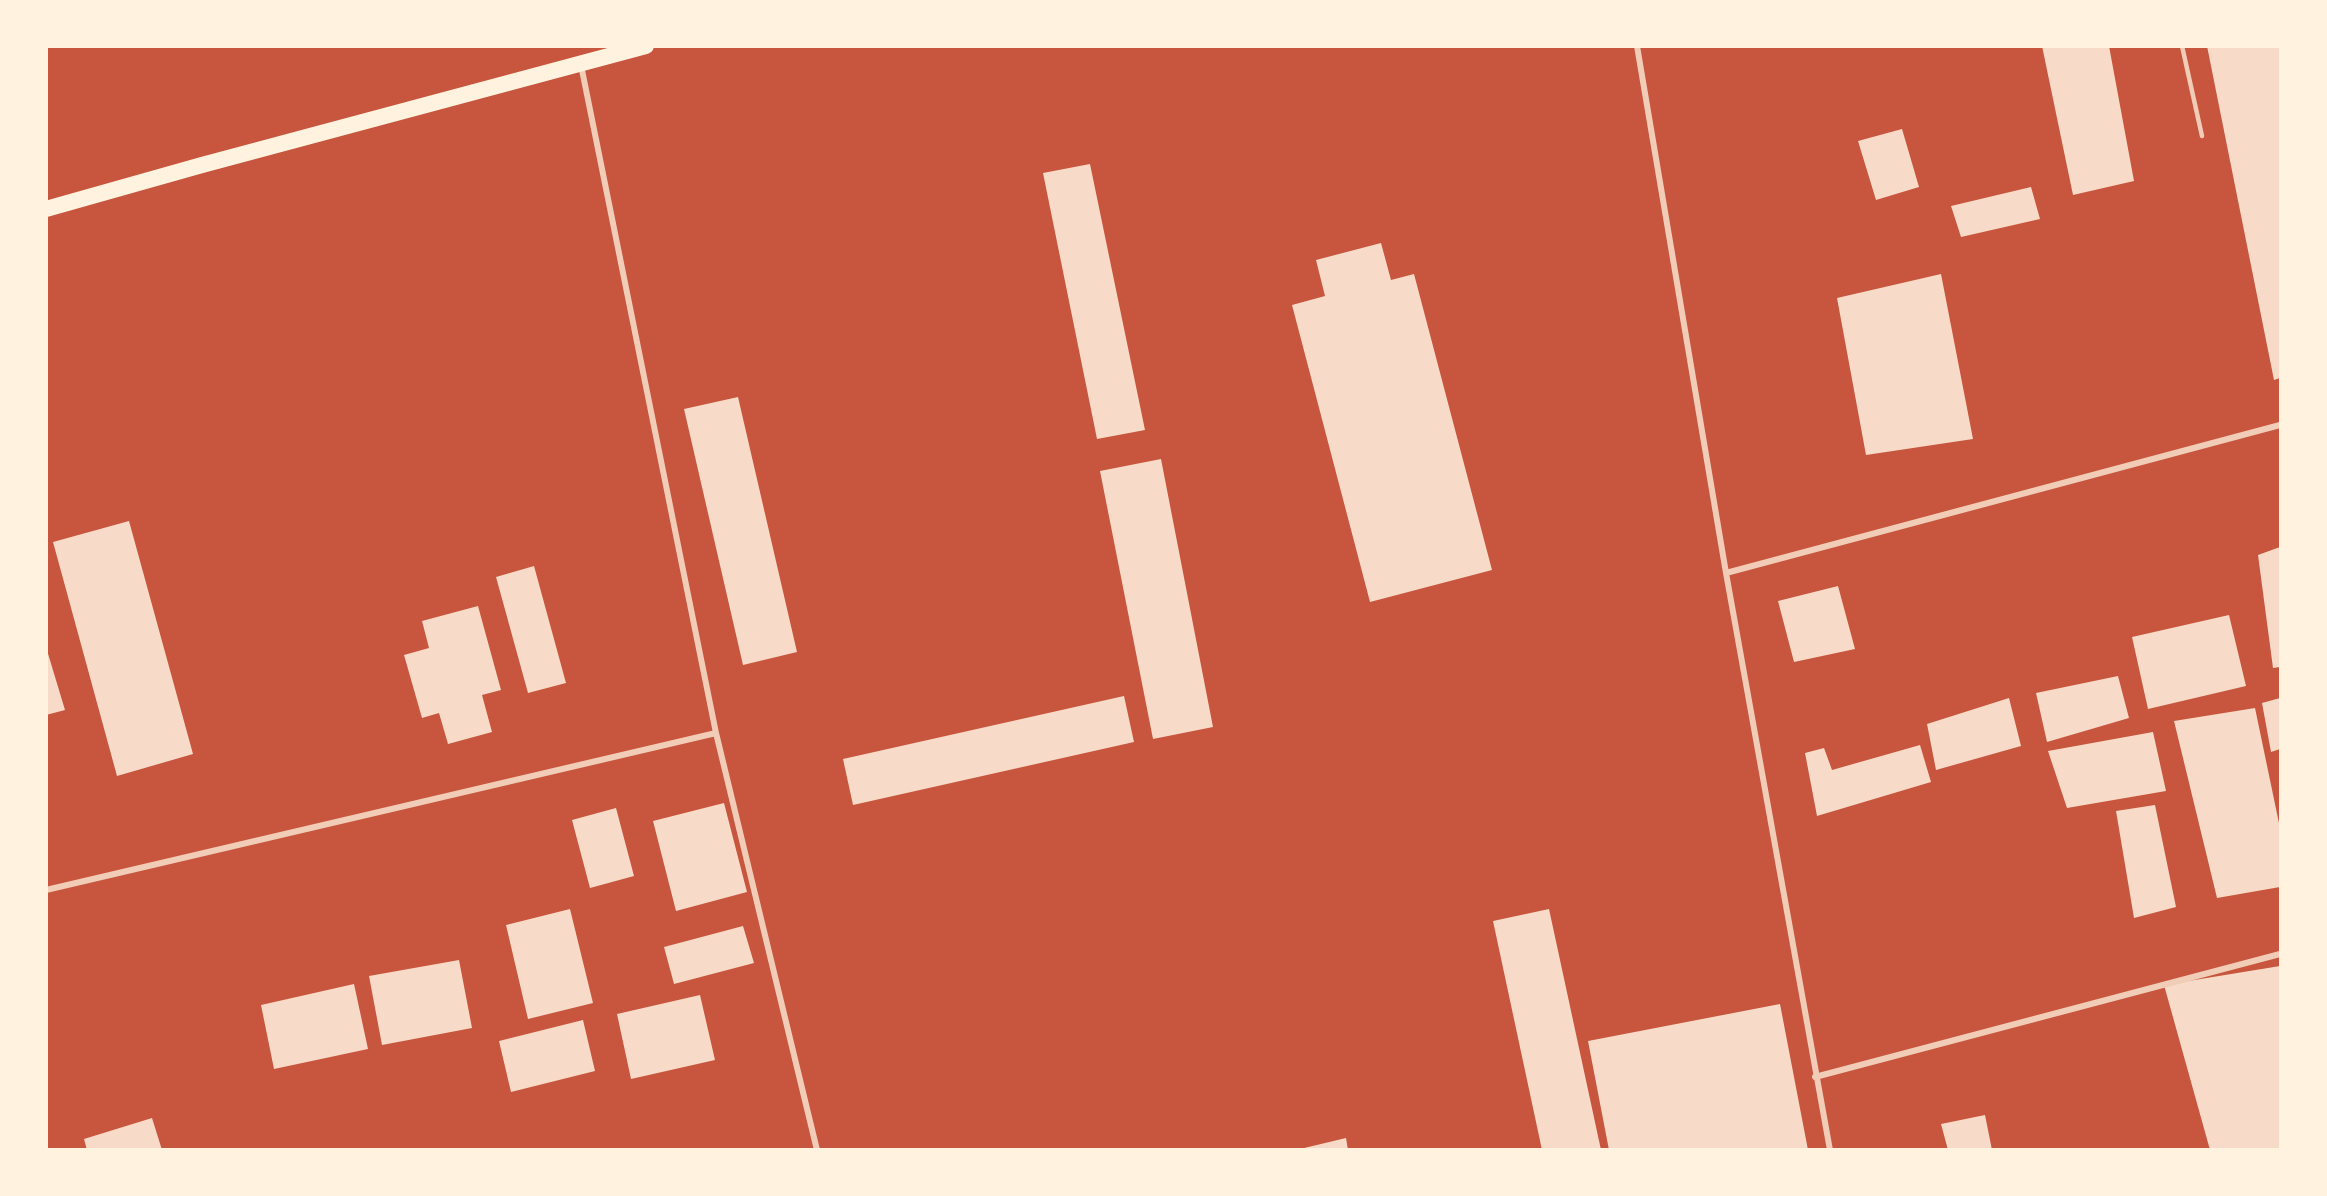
<!DOCTYPE html>
<style>
body{margin:0}
#map{position:relative;width:2327px;height:1196px;overflow:hidden;background:#c8553d;font-family:Mulish,sans-serif}
canvas{display:block}
.frame{position:absolute;inset:0;border:48px solid #fff3e0;pointer-events:none}
</style>
<div id="map">
<canvas width="2327" height="1196"></canvas>
<div class="frame"></div>
</div>
<script>
const c = document.querySelector('canvas').getContext('2d');
c.lineJoin = 'round';
function fillPath(path, color) {
  c.fillStyle = color;
  c.fill(path, 'evenodd');
}
function trace(path, color, width, dash) {
  c.strokeStyle = color;
  c.lineWidth = width;
  c.lineCap = dash ? 'butt' : 'round';
  c.setLineDash(dash || []);
  c.stroke(path);
}
fillPath(new Path2D(`
 M2042 46H2109L2134 181 2073 195Z
 M2207 46H2280V378L2274 380Z
 M1902 129 1919 187 1876 200 1858 141Z
 M1090 164 1145 430 1097 439 1043 173Z
 M2031 187 2040 219 1961 237 1951 206Z
 M1381 243 1391 280 1414 274 1492 570 1370 602 1292 305 1325 296 1316 260Z
 M1941 274 1973 439 1866 455 1837 298Z
 M738 397 797 652 743 665 684 409Z
 M1161 459 1213 727 1153 739 1100 471Z
 M129 521 193 754 117 776 53 542Z
 M2280 547V667L2273 668 2258 555Z
 M534 566 566 683 528 693 496 577Z
 M1838 586 1855 649 1794 662 1778 601Z
 M478 606 501 690 482 695 492 732 448 744 439 713 422 718 404 655 429 648 422 621Z
 M2229 615 2246 686 2148 709 2132 637Z
 M46 647 65 710 46 715Z
 M2118 676 2129 718 2047 742 2036 693Z
 M1124 696 1134 742 853 805 843 759Z
 M2009 698 2021 746 1936 770 1927 724Z
 M2280 698V749L2271 752 2262 703Z
 M2255 708 2280 828V887L2217 898 2174 721Z
 M2153 732 2166 791 2067 808 2048 751Z
 M1920 745 1931 782 1817 816 1805 753 1824 748 1832 770Z
 M724 803 747 892 676 911 653 821Z
 M2155 805 2176 907 2134 918 2116 811Z
 M616 808 634 876 590 888 572 820Z
 M570 909 593 1003 528 1019 506 925Z
 M1549 909 1601 1150H1542L1493 921Z
 M743 926 754 963 674 984 664 947Z
 M459 960 472 1028 382 1045 369 976Z
 M2280 966V1150H2210L2164 985Z
 M354 984 368 1049 274 1069 261 1005Z
 M700 995 715 1060 631 1079 617 1014Z
 M1780 1004 1808 1150H1609L1588 1041Z
 M583 1020 595 1071 511 1092 499 1041Z
 M1985 1115 1992 1150H1948L1941 1124Z
 M152 1118 162 1150H87L84 1139Z
 M1346 1138 1348 1150H1300V1149Z`), '#f7dbc8');
trace(new Path2D(`
 M2182 46 2202 136`), '#f1ccb7', 4.5);
trace(new Path2D(`
 M1637 46 1726 573 1830 1150
 M581 65 716 733 817 1150
 M1726 573 2280 425
 M46 890 716 733
 M1815 1077 2280 954`), '#f1ccb7', 6);
trace(new Path2D(`
 M46 209 202 165 646 46`), '#fff3e0', 16);
</script>
